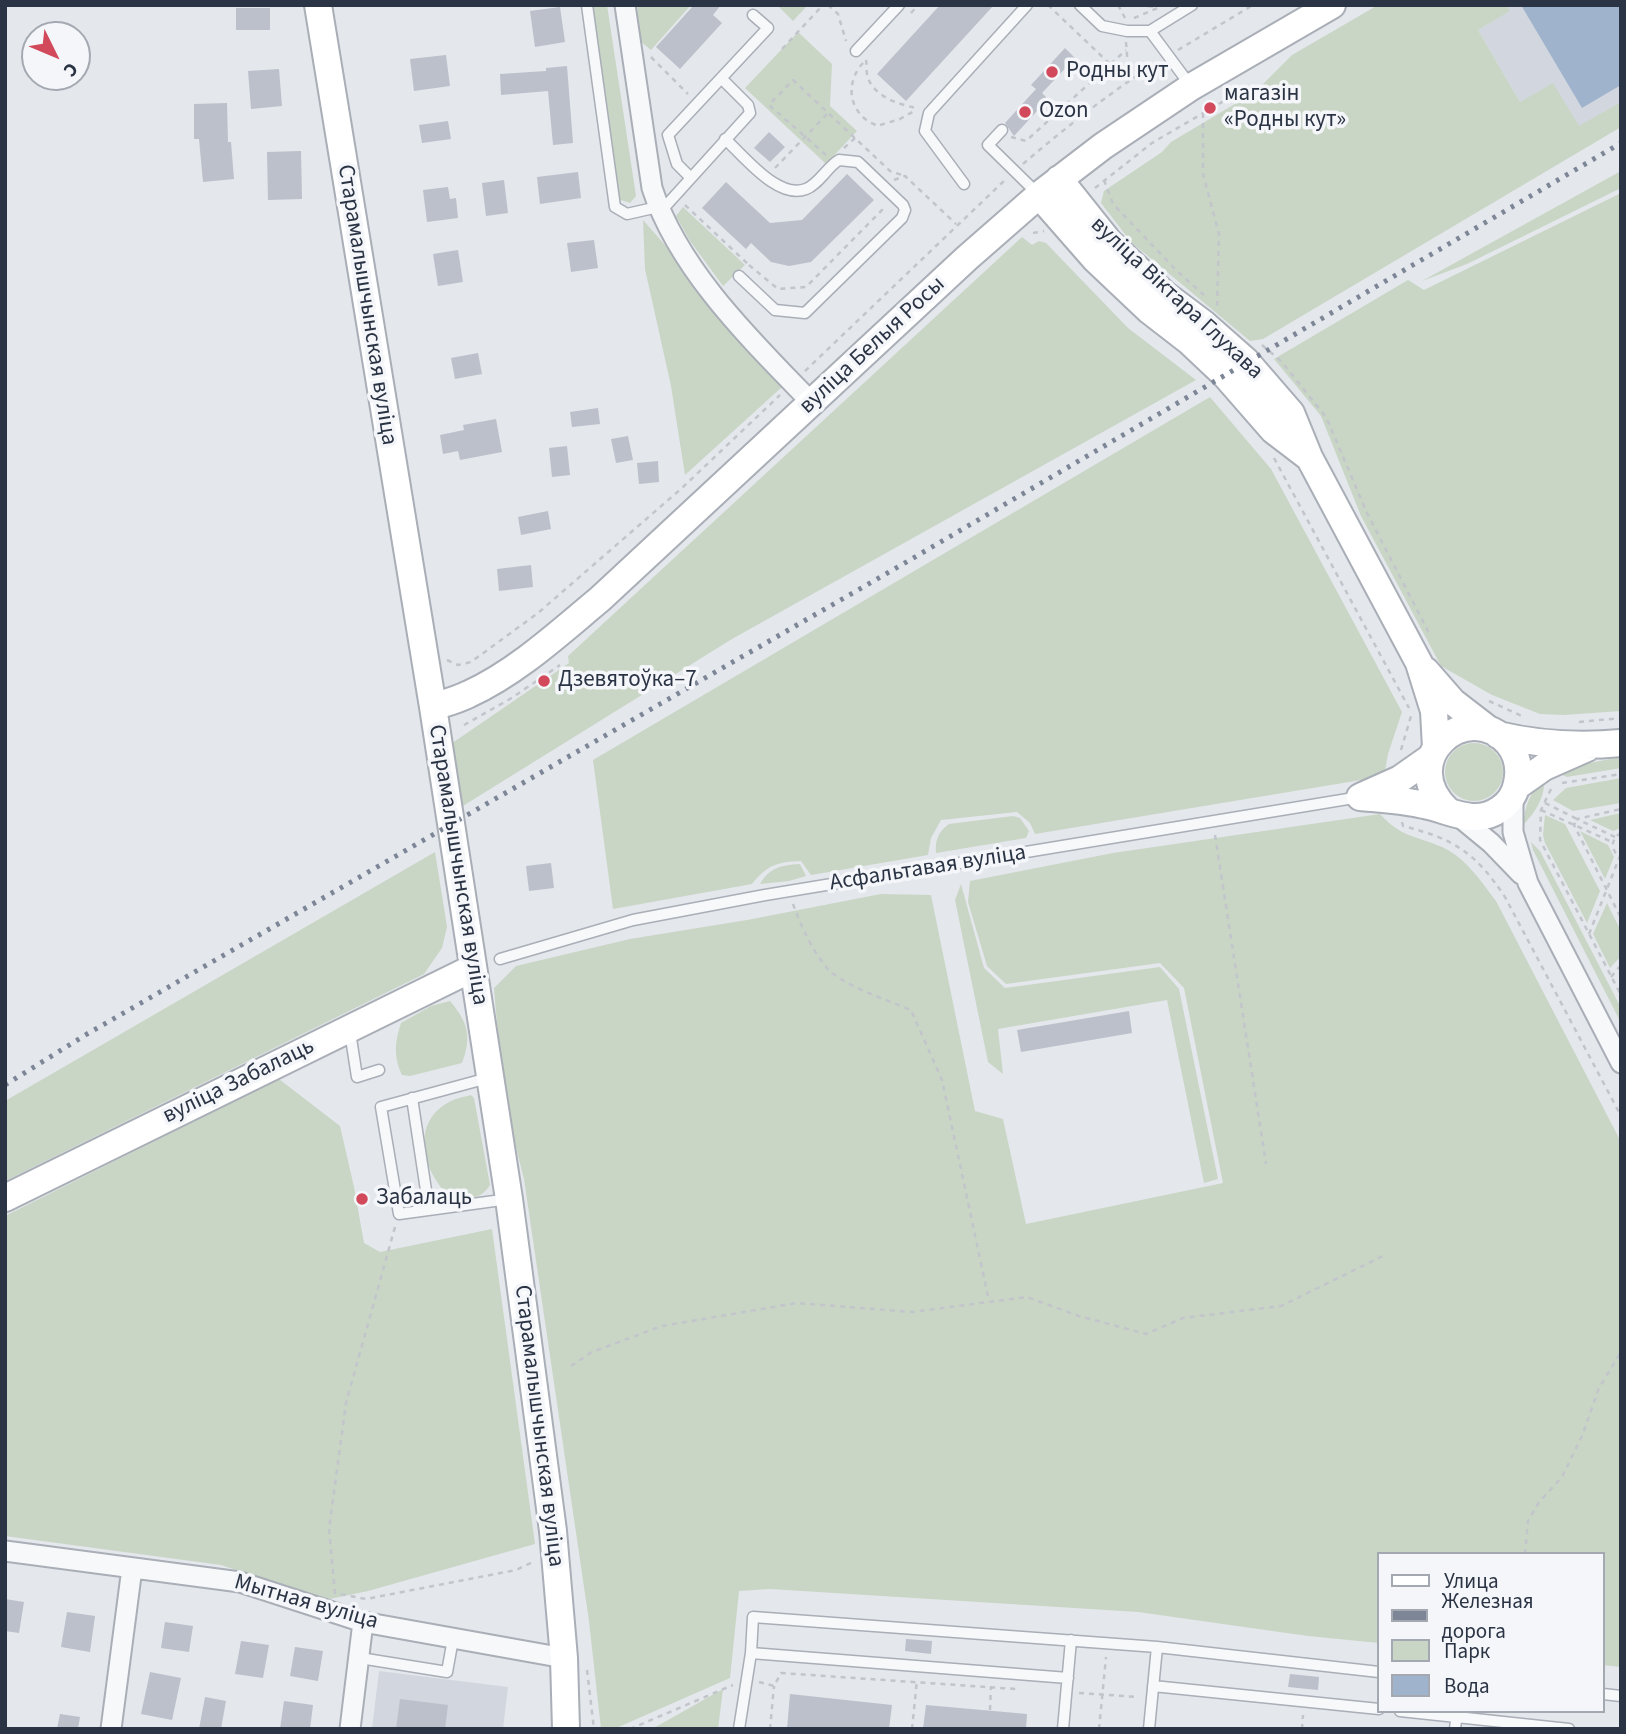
<!DOCTYPE html>
<meta charset="utf-8">
<style>
body{margin:0}
#map{position:relative;width:1626px;height:1734px;overflow:hidden;background:#e4e7ec;font-family:"Source Sans 3",sans-serif}
canvas{display:block}
.frame{position:absolute;inset:0;border:7px solid #2b3445;pointer-events:none}
.legend{position:absolute;left:1377px;top:1552px;width:228px;height:161px;box-sizing:border-box;background:#f4f6f9;border:2px solid #a4a8b1;margin:0;padding:9px 12px;list-style:none;font-size:21px;color:#2b3445}
.legend li{display:flex;align-items:center;gap:14px;height:35px}
.legend b{width:35px;border:2px solid #a4a8b1}
.north{position:absolute;left:21px;top:21px;width:70px;height:70px;box-sizing:border-box;background:#f4f6f9;border:2px solid #a4a8b1;border-radius:50%;rotate:133deg;font-size:19px;font-weight:700;line-height:28px;text-align:center;color:#2b3445}
.north::after{content:'';display:block;margin:auto;width:24px;height:32px;background:#d1495b;clip-path:polygon(50% 0,100% 100%,50% 72%,0 100%)}
</style>
<div id="map">
<canvas width="1626" height="1734"></canvas>
<div class="frame"></div>
<ul class="legend">
<li><b style="height:9px;background:#fff"></b>Улица</li>
<li><b style="height:9px;background:#7d8696"></b>Железная дорога</li>
<li><b style="height:19px;background:#c9d6c5"></b>Парк</li>
<li><b style="height:19px;background:#9fb4cc"></b>Вода</li>
</ul>
<div class="north">С</div>
</div>
<script>
const c = document.querySelector('canvas').getContext('2d');
c.lineJoin = 'round';
function fillPath(path, color) {
  c.fillStyle = color;
  c.fill(path, 'evenodd');
}
function trace(path, color, width, dash) {
  c.strokeStyle = color;
  c.lineWidth = width;
  c.lineCap = dash ? 'butt' : 'round';
  c.setLineDash(dash || []);
  c.stroke(path);
}
function drawText(font, color, halo, rows, align = 'center') {
  c.font = font + ' "Source Sans 3",sans-serif';
  c.lineWidth = 7;
  c.setLineDash([]);
  c.textBaseline = 'middle';
  c.strokeStyle = halo;
  c.fillStyle = color;
  for (const [text, x, y, turn = 0] of rows) {
    c.save();
    c.translate(x, y);
    c.rotate((+turn || 0) * Math.PI / 180);
    c.textAlign = isNaN(turn) ? turn : align;
    if (halo) c.strokeText(text, 0, 0);
    c.fillText(text, 0, 0);
    c.restore();
  }
}
fillPath(new Path2D(`
 M1506 5H1621V102L1579 127 1520 102 1478 30 1509 11Z
 M379 1671 508 1687 503 1729H372Z`), '#d2d6de');
fillPath(new Path2D(`
 M591 5H607L636 196 630 203 618 199Z
 M637 5H691L651 50 640 41Z
 M777 5H808L793 21Z
 M1378 5H1506L1510 11 1478 30 1520 102 1553 83 1579 126 1621 102V127L1263 339 1250 341 1131 242 1101 203 1104 191 1162 152 1171 142 1255 92 1292 55Z
 M798 32 832 64 830 106 857 131 826 164 745 88Z
 M1621 171V188L1467 264 1422 281Z
 M1621 193V711L1564 715 1540 714 1492 695 1441 666 1361 516 1321 416 1274 359 1408 280 1424 290Z
 M683 207 745 265 723 286 690 241 676 216Z
 M643 220 665 245 703 300 782 387 685 475 671 386 645 269Z
 M1022 237 1032 245 1039 241 1046 243 1128 328 1196 380 732 639 458 809 448 746 569 663 568 656Z
 M1210 397 1271 469 1402 712 1388 754 1385 771 1367 779 1035 834 1030 823 1017 812 941 820 931 838 928 855 811 875 801 861C777 862 767 865 752 884L613 909 593 760Z
 M1445 772a29 29 0 1 1 58 0a29 29 0 1 1-58 0Z
 M1621 757V768L1567 777 1556 772 1558 769Z
 M1544 778C1546 796 1535 813 1523 825 1525 806 1530 792 1544 778Z
 M1621 778V803L1573 811 1553 800 1566 788Z
 M1621 813V828L1613 831 1590 820Z
 M1380 814C1402 838 1414 835 1442 847 1466 858 1481 881 1496 901L1621 1142V1667L1603 1665V1554H1379V1643L1308 1636 1138 1612 770 1589 739 1591 730 1678 614 1729H601L589 1621 524 1179C507 1117 499 1052 494 988L516 966 630 939 747 920 881 894 931 895 975 1111 1003 1119 1026 1224 1223 1183 1184 988 1160 963 1006 984 987 966 968 902 970 881 1113 853Z
 M1545 815 1565 824 1600 891 1587 923 1545 843 1543 835Z
 M1013 816 1020 818 1029 831 1026 838 936 853C935 840 938 832 949 824Z
 M1580 831 1608 845 1614 857 1605 879Z
 M1531 842 1540 851 1621 1008V1023L1533 850Z
 M435 852 447 927 442 948 424 974 5 1181V1101Z
 M800 864 806 876 789 881 760 884C770 867 782 865 800 864Z
 M961 884 984 968 1005 988 1160 967 1179 989 1218 1179 1204 1183 1167 1000 998 1029 1003 1074 988 1062 955 900Z
 M1607 903 1621 931V956L1610 968 1593 934Z
 M450 1001C468 1022 472 1037 462 1063L410 1076 402 1075C393 1057 395 1041 401 1023L431 1006Z
 M279 1079 340 1126 354 1187 364 1243 380 1252 492 1229 535 1544 368 1591 325 1600 221 1565 5 1536V1216Z
 M471 1095 474 1098 490 1185C482 1199 468 1199 454 1200 424 1177 408 1124 449 1102 456 1098 464 1097 471 1095Z
 M723 1689 718 1729H652Z`), '#c9d6c5');
fillPath(new Path2D(`
 M1521 5H1621V85L1582 108Z`), '#9fb4cc');
fillPath(new Path2D(`
 M694 5H721L713 15 722 23 680 69 656 47Z
 M940 5H994L906 101 877 74Z
 M560 7 565 42 535 47 530 11Z
 M236 8H270V30H236Z
 M1065 48 1075 58 1042 93 1048 99 1014 136 1005 123 1036 89 1031 85Z
 M446 55 450 86 414 91 410 59Z
 M567 66 573 143 553 145 548 91 501 95 500 74 546 71V68Z
 M279 69 282 106 251 109 248 71Z
 M227 103 228 142H231L234 179 203 182 199 139H194V104Z
 M448 121 451 139 422 143 419 125Z
 M769 132 785 147 770 162 754 148Z
 M301 151 302 199 268 200 267 152Z
 M578 172 581 198 540 204 537 177Z
 M847 174 874 200 811 262 789 266 771 262 751 243 746 249 702 208 726 182 770 223 802 220Z
 M504 180 508 213 486 216 482 183Z
 M448 187 450 199 456 198 458 218 427 222 423 190Z
 M594 240 598 268 571 272 567 243Z
 M458 250 463 282 438 286 433 254Z
 M478 353 482 374 455 379 451 358Z
 M598 408 600 424 572 427 570 412Z
 M496 419 502 452 460 460 458 451 443 454 440 435 464 430 463 425Z
 M628 436 633 460 616 463 611 439Z
 M567 446 570 475 552 477 549 448Z
 M658 461 659 482 639 484 637 463Z
 M548 511 551 529 521 535 518 517Z
 M531 565 533 587 499 591 497 569Z
 M551 863 554 888 529 891 526 866Z
 M1129 1011 1132 1033 1021 1052 1017 1030Z
 M5 1599 24 1602 19 1633 5 1631Z
 M67 1612 95 1616 90 1652 61 1647Z
 M165 1622 193 1626 189 1652 161 1648Z
 M906 1639 932 1641 931 1654 905 1651Z
 M241 1641 269 1645 263 1678 235 1674Z
 M295 1647 323 1651 318 1681 290 1676Z
 M150 1672 181 1678 172 1720 141 1714Z
 M1290 1674 1319 1677 1318 1690 1288 1687Z
 M790 1694 892 1705 889 1729H787Z
 M205 1697 226 1701 221 1729H199Z
 M400 1699 448 1705 445 1729H396Z
 M284 1701 313 1705 310 1729H280Z
 M926 1705 1027 1714 1026 1729H923Z
 M60 1714 80 1717 78 1729H57Z`), '#bbc0ca');
const lane = new Path2D(`
 M587 5 615 207 627 214 658 207
 M1080 5 1102 26 1127 31H1150L1190 85
 M1150 31 1192 5
 M856 51 899 5
 M1002 130 988 145 1039 195
 M725 139C745 157 778 200 806 189 819 184 827 167 839 160L858 162 903 205 905 210 902 218 805 313 775 310 739 276
 M690 177 677 164 668 135 768 28 753 15
 M964 184 925 131 929 113 1027 5
 M662 210 750 113 748 105 722 79
 M500 959 633 920 765 895 1360 797
 M350 1032 357 1077 379 1070
 M488 1078 381 1107 399 1214 509 1199
 M412 1098 429 1210
 M751 1653 1068 1678
 M360 1658 447 1672 453 1639
 M1153 1686 1379 1709
 M1603 1694 1621 1696
 M1400 1711 1569 1729
 M739 1729 751 1653 753 1617 1157 1647 1379 1672
 M1063 1729 1071 1640
 M1149 1729 1157 1647
 M1455 1729 1457 1712`);
const street = new Path2D(`
 M625 5 652 188C679 271 753 342 812 403
 M1513 796V832L1528 883 1621 1063
 M1457 815 1491 843 1521 874
 M5 1551 240 1582 363 1622 564 1658
 M111 1729 132 1568
 M350 1729 363 1622`);
const secondary = new Path2D(`
 M318 5 433 707 509 1199 553 1531 564 1658 566 1729
 M1059 179 1110 243 1164 294 1204 324 1246 361 1291 413 1309 457 1419 663 1434 711 1436 748
 M1039 195 1095 259 1150 311 1190 342 1225 375 1273 430 1307 456
 M1426 671 1453 702 1488 729
 M433 707C445 703 457 700 469 694 517 672 559 633 600 599L967 258 1039 195 1103 146 1191 87 1332 5
 M1498 735C1540 745 1578 747 1621 743
 M1517 786 1544 767 1587 748
 M1362 796 1400 779 1430 758
 M1360 797C1382 799 1403 800 1424 805 1450 810 1475 827 1500 809 1509 803 1515 794 1517 783 1520 769 1517 754 1508 743 1467 697 1394 760 1448 811
 M5 1198 473 968`);
trace(lane, '#a9aeb7', 13);
trace(street, '#a9aeb7', 23);
trace(secondary, '#a9aeb7', 30);
trace(new Path2D(`
 M828 5 838 14 846 41
 M1048 5 1111 65
 M1118 5 1125 18
 M1138 5 1158 7
 M911 13 918 5
 M1134 18 1160 7
 M1126 42 1129 81
 M782 49 823 5
 M1178 50 1253 5
 M651 57 688 94
 M866 60C867 65 866 73 868 78 875 97 898 104 916 108
 M863 63C849 78 847 101 862 116 865 120 872 123 877 126L900 119 916 110
 M1203 113V174L1219 234 1217 307
 M1011 137 1026 141 1126 50
 M844 148 855 138
 M826 155 769 105 793 80 890 171 905 176
 M1023 164C1066 127 1110 93 1157 62
 M775 168 828 113
 M894 180 905 176 956 224
 M1104 180 1113 204 1177 271 1204 295
 M1095 188 1152 143 1253 84
 M685 205 749 265
 M1033 233 1044 231
 M749 265 778 289 806 287 882 210 883 205
 M1262 345 1281 361 1326 417 1367 513 1429 633
 M805 371 1005 180
 M1274 458 1409 708
 M447 660 458 665 471 662 538 613 682 488 780 395
 M1489 701 1524 717
 M1579 722 1621 718
 M464 725 510 699 560 665
 M1401 750 1411 716
 M1562 783 1621 774
 M1551 789 1541 810 1540 840 1621 995
 M1545 803 1577 819 1574 825 1621 918
 M1541 810 1612 842
 M1402 822 1403 826C1454 839 1475 852 1505 897L1621 1116
 M1621 833 1615 837 1612 846 1616 854 1621 856
 M1215 835 1266 1164
 M1615 837 1577 819 1621 809
 M793 904C801 926 812 950 827 968 841 985 890 1001 911 1010L942 1080 989 1301
 M1589 934 1620 856
 M1611 977 1621 965
 M395 1227 346 1403 329 1529 335 1593 366 1599 516 1570 533 1562
 M571 1366 592 1352 662 1326 797 1303 912 1312 1027 1297 1079 1316 1146 1334 1183 1318 1281 1306 1387 1254
 M1525 1554 1528 1521 1539 1502 1562 1477 1582 1436 1599 1388 1621 1352
 M587 1670 594 1729
 M759 1682 774 1686 781 1673 1016 1689
 M1079 1693 1138 1697
 M990 1710 991 1686
 M630 1729 733 1685
 M770 1729 774 1686
 M912 1729 917 1680
 M1099 1729 1106 1657
 M1302 1729 1303 1715`), '#c2c5cb', 2.5, [5, 5]);
trace(lane, '#f7f8fa', 10);
trace(street, '#f7f8fa', 19);
trace(secondary, '#fff', 26);
trace(new Path2D(`
 M5 1085 87 1034 903 564 1621 143`), '#7d8696', 5, [3.5, 7]);
for (const [x, y, r, color] of [
 [1052,72,7,"#d1495b"],
 [1210,108,7,"#d1495b"],
 [1025,112,7,"#d1495b"],
 [544,681,7,"#d1495b"],
 [362,1199,7,"#d1495b"]
]) {
  const dot = new Path2D();
  dot.arc(x, y, r, 0, 2 * Math.PI);
  c.fillStyle = color;
  c.fill(dot);
  trace(dot, '#f4f6f9', 2.5);
}
drawText('23px', '#2b3445', '#f4f6f9', [
 ["Родны кут",1066,72],
 ["магазін",1224,95],
 ["«Родны кут»",1224,121],
 ["Ozon",1039,112],
 ["Дзевятоўка–7",558,681],
 ["Забалаць",376,1199]
], 'left');
drawText('23px', '#2b3445', '#f4f6f9', [
 ["вуліца Віктара Глухава",1176,299,43],
 ["Старамалышчынская вуліца",366,305,81],
 ["вуліца Белыя Росы",873,346,-43],
 ["Старамалышчынская вуліца",457,865,81],
 ["Асфальтавая вуліца",928,869,-9],
 ["вуліца Забалаць",239,1082,-26],
 ["Старамалышчынская вуліца",538,1426,83],
 ["Мытная вуліца",306,1603,16]
]);
</script>
